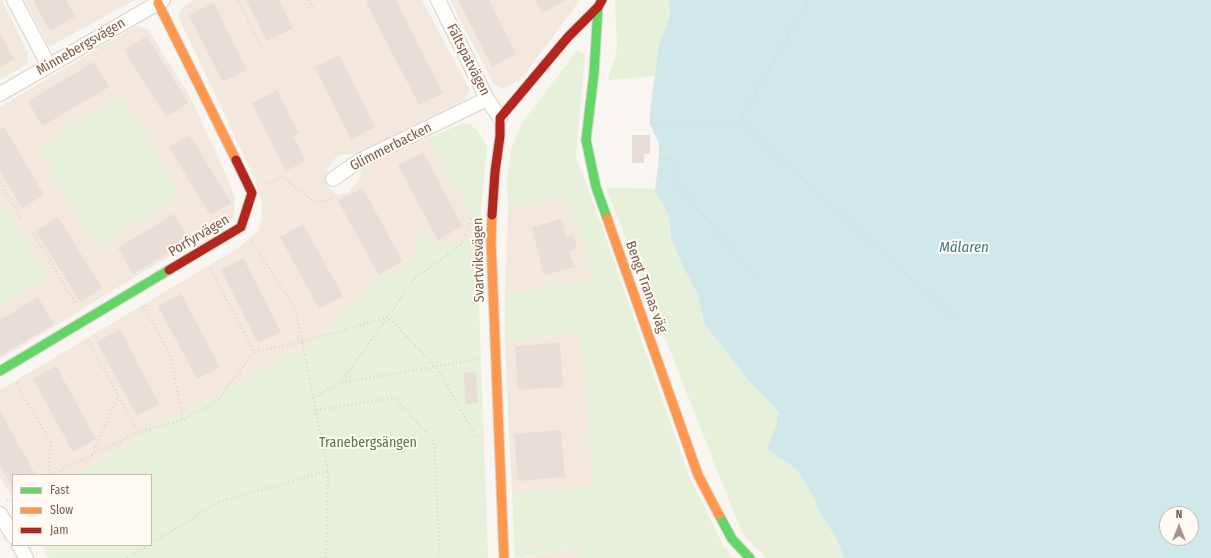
<!DOCTYPE html>
<meta charset="utf-8">
<style>
body{margin:0}
#map{position:relative;width:1211px;height:558px;overflow:hidden;background:#f9f5f0;font-family:"Fira Sans Condensed",sans-serif}
canvas{display:block}
.legend{position:absolute;left:12px;top:474px;width:140px;height:72px;box-sizing:border-box;background:#fffaf3;border:1px solid #cabbb1;margin:0;padding:5px 7px;list-style:none;font-size:12px;color:#7a5c4d}
.legend li{display:flex;align-items:center;gap:8px;height:20px}
.legend b{width:20px;border:1px solid #cabbb1}
.north{position:absolute;left:1159px;top:506px;width:40px;height:40px;box-sizing:border-box;background:#fffaf3;border:1px solid #cabbb1;border-radius:50%;rotate:0deg;font-size:11px;font-weight:700;line-height:16px;text-align:center;color:#7a5c4d}
.north::after{content:'';display:block;margin:auto;width:14px;height:18px;background:#a69286;clip-path:polygon(50% 0,100% 100%,50% 72%,0 100%)}
</style>
<div id="map">
<canvas width="1211" height="558"></canvas>
<ul class="legend">
<li><b style="height:5px;background:#63d668"></b>Fast</li>
<li><b style="height:5px;background:#ff974d"></b>Slow</li>
<li><b style="height:5px;background:#b3261e"></b>Jam</li>
</ul>
<div class="north">N</div>
</div>
<script>
const c = document.querySelector('canvas').getContext('2d');
c.lineJoin = 'round';
function fillPath(path, color) {
  c.fillStyle = color;
  c.fill(path, 'evenodd');
}
function trace(path, color, width, dash) {
  c.strokeStyle = color;
  c.lineWidth = width;
  c.lineCap = dash ? 'butt' : 'round';
  c.setLineDash(dash || []);
  c.stroke(path);
}
function drawText(font, color, halo, rows, align = 'center') {
  c.font = font + ' "Fira Sans Condensed",sans-serif';
  c.lineWidth = 4;
  c.setLineDash([]);
  c.textBaseline = 'middle';
  c.strokeStyle = halo;
  c.fillStyle = color;
  for (const [text, x, y, turn = 0] of rows) {
    c.save();
    c.translate(x, y);
    c.rotate((+turn || 0) * Math.PI / 180);
    c.textAlign = isNaN(turn) ? turn : align;
    if (halo) c.strokeText(text, 0, 0);
    c.fillText(text, 0, 0);
    c.restore();
  }
}
fillPath(new Path2D(`
 M0 0H2L28 53 27 64 0 80Z
 M24 0H135L49 47Z
 M193 0H422L470 90 465 100 355 154 338 155 329 166 326 178 329 188 338 195 349 192 358 181 362 169 430 137 479 230 477 250 73 475H13V498L0 477V390L238 248 258 231 262 218 261 199 253 175 178 16 183 7Z
 M450 0H580L521 79 504 89 494 85Z
 M136 26 148 29 189 95 220 161 235 198 234 217 0 359V306L48 276 0 199V107Z
 M567 196 594 278 505 295 508 208Z
 M580 333 594 486 512 492 505 341Z
 M578 549 581 558H520Z`), '#f2e8de');
fillPath(new Path2D(`
 M616 0H669L670 16 659 44 655 76 608 80 617 49 615 2Z
 M577 50 585 54 576 158 588 187 689 476 724 547 735 558H581L578 549 515 558 512 492 594 486 580 333 505 341V295L593 278 567 196 508 208 507 179 511 149 522 123Z
 M122 97 181 196 96 246 37 147Z
 M462 124H469L476 129 487 146 479 230 430 137Z
 M606 188 655 189 669 216 671 238 682 265 697 293 705 325 750 382 779 412 775 429 766 449 796 469 811 492 821 514 836 538 844 558H766L742 533Z
 M0 199 48 276 0 306Z
 M422 233 440 247 473 238 474 252 477 250 488 558H49L42 545H151V475H73L321 337 338 316 375 282 413 262Z`), '#e7f0db');
fillPath(new Path2D(`
 M669 0H1211V558H844L836 538 821 514 811 492 796 469 766 449 775 429 779 412 750 382 705 325 697 293 682 265 671 238 669 216 655 189 659 159V143L650 124V111L659 44 670 16ZM1167 514H1191V538H1167Z`), '#d0e8ea');
fillPath(new Path2D(`
 M33 0H66L75 17 50 31Z
 M246 0H279L293 28 267 41Z
 M370 0H396L443 93 419 105 366 2Z
 M458 0H489L516 54 492 67Z
 M535 0H566L542 13Z
 M214 3 247 70 223 82 189 15Z
 M0 33 14 59 0 67Z
 M147 36 188 103 166 117 124 50Z
 M339 55 375 127 351 140 315 67Z
 M94 62 109 87 42 126 28 101Z
 M277 90 299 133 293 136 306 161 286 171 252 103Z
 M4 127 44 195 22 208 0 170V129Z
 M190 135 231 203 210 215 169 147Z
 M632 135H650V154H644V163H632Z
 M423 152 462 226 438 240 398 165Z
 M363 188 402 261 379 275 338 201Z
 M174 214 189 240 133 274 118 248Z
 M58 217 102 288 80 302 36 231Z
 M561 219 566 237 573 235 577 248 569 251 574 267 544 275 532 227Z
 M303 224 343 296 319 309 280 237Z
 M243 258 281 332 258 343 221 270Z
 M181 294 220 367 197 379 158 306Z
 M38 297 54 324 0 356V320Z
 M120 329 159 404 137 416 97 342Z
 M560 343 563 387 518 390 515 346Z
 M56 366 96 439 73 452 33 379Z
 M476 372 478 403 466 404 463 373Z
 M0 411 35 474 13 475V488L0 465Z
 M561 430 565 477 518 481 514 434Z`), '#e6ded7');
const street = new Path2D(`
 M14 0 49 66
 M438 0 487 99 500 118
 M0 94 163 0
 M333 179 359 161 487 99
 M0 514 13 536
 M19 545 26 558`);
const fast = new Path2D(`
 M598 7 594 73 586 140 596 187 607 218
 M0 371 169 270
 M719 515 732 539 750 558`);
const slow = new Path2D(`
 M158 3 236 160
 M492 215 491 241 504 558
 M607 218 698 475 719 515`);
const jam = new Path2D(`
 M492 215 495 172 500 136V118L568 37 598 7 602 0
 M169 270 241 227 252 193 236 160`);
trace(street, '#d7d1cb', 16);
trace(fast, '#d9d2cb', 11);
trace(slow, '#d9d2cb', 11);
trace(jam, '#d9d2cb', 11);
trace(new Path2D(`
 M238 0 262 48
 M309 0 314 10
 M809 0 739 122 961 323
 M650 124 739 122
 M659 159H674V180L758 280
 M0 182 21 218
 M268 184 282 177 315 202 332 199V194
 M33 233 76 304
 M251 241 295 307 328 471 326 558
 M210 268 254 352 302 342 388 317 436 367 475 435 481 437
 M144 306 170 355 183 420
 M88 340 138 432
 M16 383 51 443 48 475
 M341 383 414 279 461 245 472 217
 M313 397 341 383 477 359
 M316 410 394 398 434 441 440 558
 M92 455 118 396
 M52 475 138 432 183 420 217 401 254 352
 M7 501 13 498
 M151 544 219 502 328 471
 M127 558 149 545`), '#dcd5d0', 2.5, [1, 3]);
trace(street, '#fefefd', 14);
trace(fast, '#63d668', 9);
trace(slow, '#ff974d', 9);
trace(jam, '#b3261e', 9);
drawText('14px', '#7a5c4d', '#fffaf3', [
 ["Minnebergsvägen",81,47,-30],
 ["Fältspatvägen",468,60,63],
 ["Glimmerbacken",391,147,-27],
 ["Porfyrvägen",199,236,-31],
 ["Svartviksvägen",479,260,-91],
 ["Bengt Tranas väg",646,287,70]
]);
drawText('14px', '#537a41', '#fffaf3', [
 ["Tranebergsängen",368,443]
]);
drawText('italic 15px', '#437c86', '#fffaf3', [
 ["Mälaren",964,248]
]);
</script>
